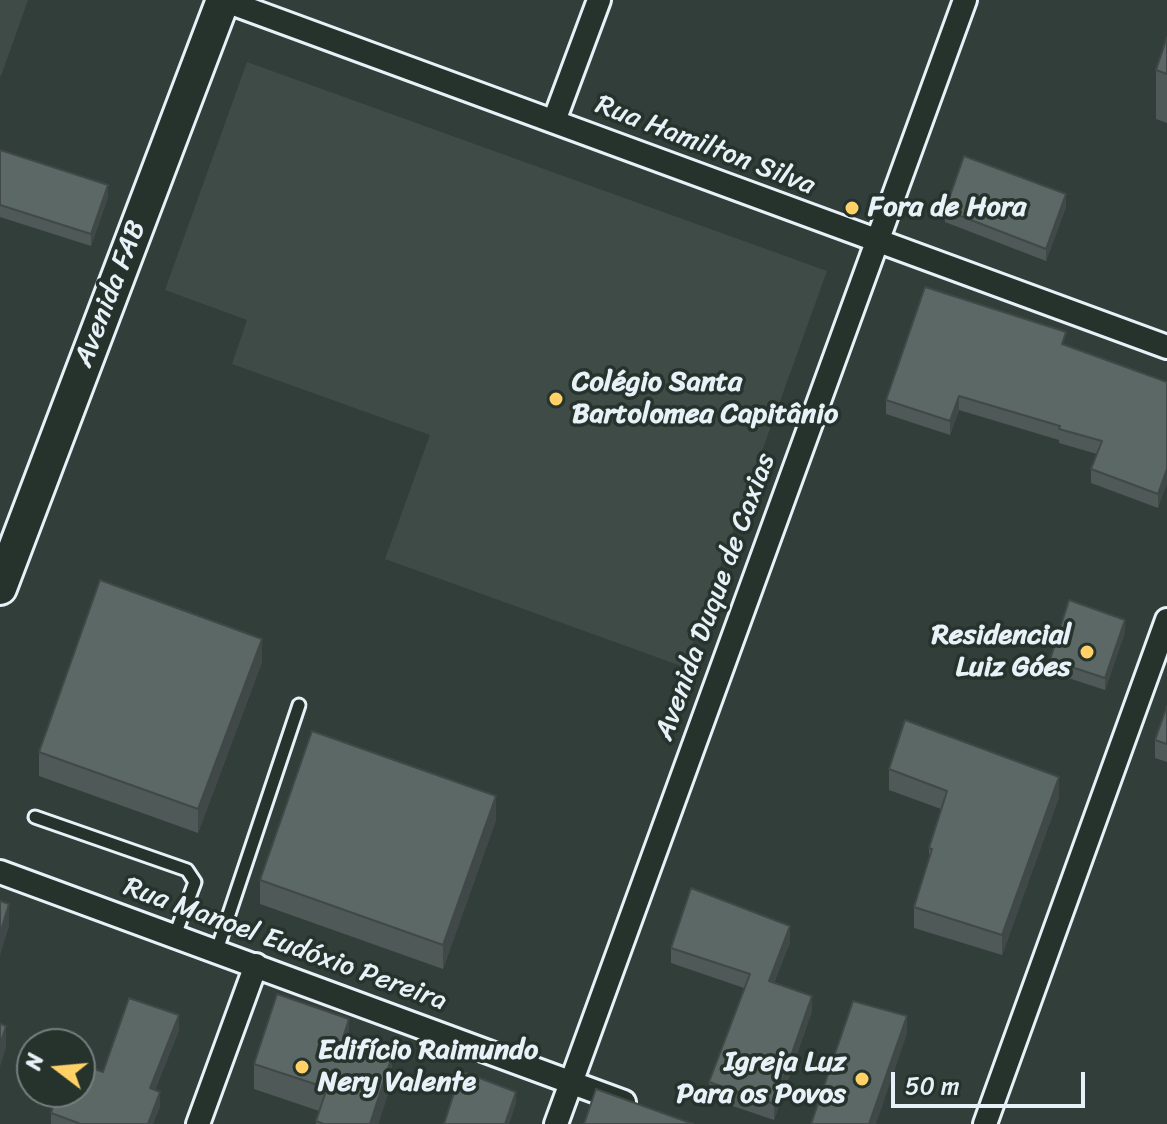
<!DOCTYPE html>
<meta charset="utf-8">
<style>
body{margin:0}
#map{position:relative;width:1167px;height:1124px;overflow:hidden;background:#323e39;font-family:Sriracha,sans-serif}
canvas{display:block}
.north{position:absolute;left:16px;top:1028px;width:80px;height:80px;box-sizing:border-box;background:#26332d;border:2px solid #747f7e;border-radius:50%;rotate:286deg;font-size:22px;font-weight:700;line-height:32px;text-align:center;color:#e8f1f8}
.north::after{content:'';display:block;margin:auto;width:28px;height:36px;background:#ffd166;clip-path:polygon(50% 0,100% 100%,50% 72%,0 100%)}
.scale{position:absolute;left:891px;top:1072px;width:194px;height:36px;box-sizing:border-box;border:4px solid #e8f1f8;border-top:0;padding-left:10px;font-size:24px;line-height:28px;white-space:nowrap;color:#e8f1f8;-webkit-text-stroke:6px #26332d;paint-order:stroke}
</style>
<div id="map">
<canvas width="1167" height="1124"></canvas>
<div class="north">N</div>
<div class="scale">50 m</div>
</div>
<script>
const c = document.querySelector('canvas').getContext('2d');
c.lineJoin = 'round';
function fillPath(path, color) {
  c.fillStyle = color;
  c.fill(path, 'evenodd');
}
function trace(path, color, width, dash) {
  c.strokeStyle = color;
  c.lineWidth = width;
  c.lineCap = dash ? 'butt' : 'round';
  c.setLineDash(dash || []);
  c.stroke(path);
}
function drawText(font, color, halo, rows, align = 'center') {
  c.font = font + ' Sriracha,sans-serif';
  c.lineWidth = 7;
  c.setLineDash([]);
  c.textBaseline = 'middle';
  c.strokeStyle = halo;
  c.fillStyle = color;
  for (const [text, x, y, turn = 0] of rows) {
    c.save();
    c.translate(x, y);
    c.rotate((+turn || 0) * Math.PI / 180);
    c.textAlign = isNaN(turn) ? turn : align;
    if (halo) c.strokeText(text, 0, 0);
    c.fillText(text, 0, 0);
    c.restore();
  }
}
fillPath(new Path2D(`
 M0 0H28L1 76H0Z
 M247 62 827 271 684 667 385 559 430 435 232 364 247 320 165 290Z`), '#3f4b46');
const lane = new Path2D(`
 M35 817 187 870 195 882 175 935
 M217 950 299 705`);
const street = new Path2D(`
 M223 0 1167 347
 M554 121 599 0
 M0 872 624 1102
 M198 1124 256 965
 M556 1124 965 0
 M985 1124 1167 620`);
const secondary = new Path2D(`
 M0 588 223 0`);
trace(lane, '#e8f1f8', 17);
trace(street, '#e8f1f8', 28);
trace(secondary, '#e8f1f8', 38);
trace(lane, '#26332d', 11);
trace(street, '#26332d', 22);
trace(secondary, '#26332d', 32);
fillPath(new Path2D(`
 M1167 37V123L1156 119V70Z
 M0 150 108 197 91 246 0 217Z
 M1066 207 1046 261 945 222V210Z
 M1066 346 1167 382 1158 508 1091 483V469L1097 454 1059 443V440L959 410 950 435 886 414V400Z
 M1125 632 1105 690 1050 672V660Z
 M262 662 198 833 39 776V752Z
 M1167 706V762L1155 758V740Z
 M889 769 1059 797 1002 955 914 928V907L929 859V848L941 809 889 790Z
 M496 820 443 969 260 904V880Z
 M790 942 774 983 812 1011 774 1120 709 1098V1082L744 988 671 963V948Z
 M179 1030 155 1090 160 1106 153 1124H51V1113L103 1072Z
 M349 1040 392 1082 378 1124H316L319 1111 254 1089V1064Z`), '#4f5957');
fillPath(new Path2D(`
 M108 185V197L91 246V234Z
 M1066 194V207L1046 261V249Z
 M959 396V410L950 435V421Z
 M1167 469V484L1158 508V494Z
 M1125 620V632L1105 690V678Z
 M262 639V662L198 833V809Z
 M1059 777V797L1002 955V935Z
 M496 796V820L443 969V945Z
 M9 904V926L0 956V934Z
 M790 926V942L769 996V981Z
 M812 996V1011L774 1120V1104Z
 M179 1015V1030L150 1103V1088Z
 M907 1016V1034L876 1124H869Z
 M349 1019V1045L343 1038Z
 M6 1026V1048L0 1067V1045Z
 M392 1056V1082L378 1124H370Z
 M160 1092V1106L153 1124H148Z
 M516 1092V1104L509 1124H505Z`), '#404947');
const building = new Path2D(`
 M1167 37V74L1156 70Z
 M0 150 108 185 91 234 0 205Z
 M964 156 1066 194 1046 249 945 210Z
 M925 287 1066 332 1062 344 1167 382V469L1158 494 1091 469 1102 441 1059 429 1060 426 959 396 950 421 886 400Z
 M100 580 262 639 198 809 39 752Z
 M1069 600 1125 620 1105 678 1050 660Z
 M1167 706V744L1155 740Z
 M905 720 1059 777 1002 935 914 907 932 849 929 848 947 791 889 769Z
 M312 731 496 796 443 945 260 880Z
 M691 888 790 926 769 981 812 996 774 1104 709 1082 750 974 671 948Z
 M0 901 9 904 0 934Z
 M277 994 349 1019 343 1038 392 1056 370 1124H324L316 1121 327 1088 254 1064Z
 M129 998 179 1015 150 1088 160 1092 148 1124H81L51 1113 58 1092H80V1064L103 1072Z
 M853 1001 907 1016 869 1124H811Z
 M0 1024 6 1026 0 1045Z
 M461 1071 516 1092 505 1124H444Z
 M596 1089 693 1124H584Z`);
fillPath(building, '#5c6865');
trace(building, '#404947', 2);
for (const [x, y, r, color] of [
 [852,208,8,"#ffd166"],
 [556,399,8,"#ffd166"],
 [1087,652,8,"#ffd166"],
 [302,1067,8,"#ffd166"],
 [862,1079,8,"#ffd166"]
]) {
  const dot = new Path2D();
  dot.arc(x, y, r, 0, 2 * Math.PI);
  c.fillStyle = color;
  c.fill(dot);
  trace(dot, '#26332d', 3);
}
drawText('28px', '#e8f1f8', '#26332d', [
 ["Rua Hamilton Silva",705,146,21],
 ["Avenida FAB",111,294,-69],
 ["Avenida Duque de Caxias",716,597,-70],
 ["Rua Manoel Eudóxio Pereira",285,945,20]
]);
drawText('bold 28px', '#e8f1f8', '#26332d', [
 ["Fora de Hora",868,208],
 ["Colégio Santa",572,383],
 ["Bartolomea Capitânio",572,415],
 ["Residencial",1071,636,"right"],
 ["Luiz Góes",1071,668,"right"],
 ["Edifício Raimundo",318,1051],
 ["Nery Valente",318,1083],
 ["Igreja Luz",846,1063,"right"],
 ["Para os Povos",846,1095,"right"]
], 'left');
</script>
